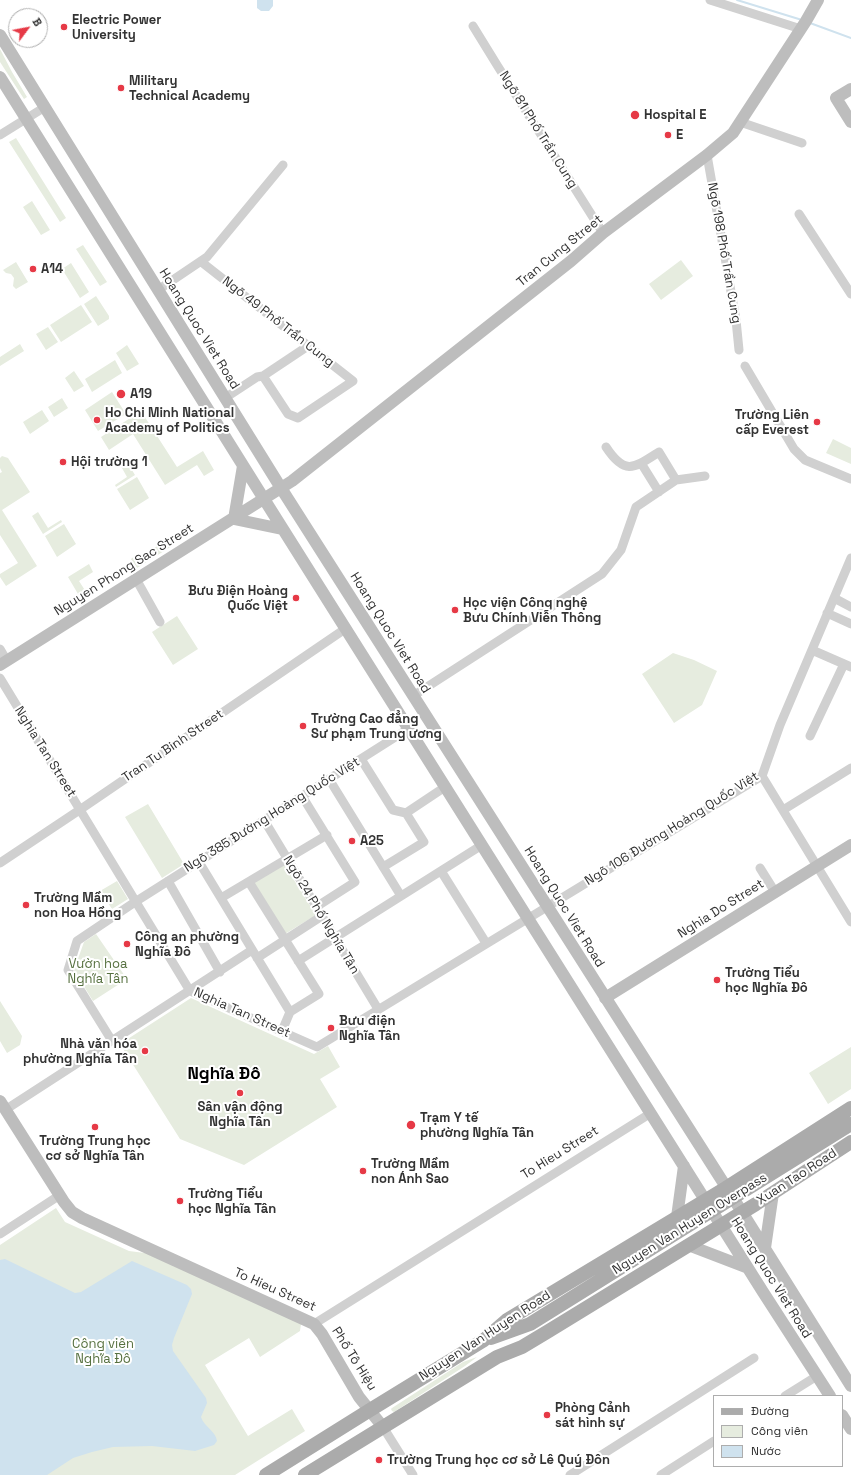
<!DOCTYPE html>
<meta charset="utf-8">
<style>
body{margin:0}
#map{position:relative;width:851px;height:1475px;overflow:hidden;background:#fff;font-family:"Space Grotesk",sans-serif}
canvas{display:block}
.legend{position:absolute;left:713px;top:1395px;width:130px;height:72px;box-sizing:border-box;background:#fff;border:1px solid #adadad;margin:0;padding:5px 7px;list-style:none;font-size:12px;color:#333}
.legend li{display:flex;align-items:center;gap:8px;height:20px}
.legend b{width:20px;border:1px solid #adadad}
.north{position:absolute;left:8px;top:8px;width:40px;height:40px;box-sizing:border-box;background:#fff;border:1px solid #adadad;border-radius:50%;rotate:58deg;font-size:11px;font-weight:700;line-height:16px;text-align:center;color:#333}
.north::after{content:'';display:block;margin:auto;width:14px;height:18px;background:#e63946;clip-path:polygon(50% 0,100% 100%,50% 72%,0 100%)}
</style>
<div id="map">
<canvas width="851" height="1475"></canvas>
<ul class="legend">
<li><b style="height:5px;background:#ababab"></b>Đường</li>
<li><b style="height:11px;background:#e6ecdf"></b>Công viên</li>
<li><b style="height:11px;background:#cfe2ee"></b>Nước</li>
</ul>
<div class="north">B</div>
</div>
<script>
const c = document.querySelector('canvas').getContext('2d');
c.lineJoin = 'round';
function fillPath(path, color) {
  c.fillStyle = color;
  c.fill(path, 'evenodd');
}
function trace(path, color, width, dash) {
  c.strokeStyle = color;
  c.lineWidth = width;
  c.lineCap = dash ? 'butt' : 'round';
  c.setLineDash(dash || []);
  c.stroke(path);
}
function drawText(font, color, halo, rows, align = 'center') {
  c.font = font + ' "Space Grotesk",sans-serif';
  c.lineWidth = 4;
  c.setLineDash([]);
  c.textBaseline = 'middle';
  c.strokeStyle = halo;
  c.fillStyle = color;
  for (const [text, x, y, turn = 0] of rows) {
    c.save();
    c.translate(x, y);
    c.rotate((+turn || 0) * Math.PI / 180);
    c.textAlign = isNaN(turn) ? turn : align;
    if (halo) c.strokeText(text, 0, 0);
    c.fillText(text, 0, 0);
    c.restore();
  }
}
fillPath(new Path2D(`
 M0 49 12 72 27 97 24 99 0 62Z
 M16 138 66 218 60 222 9 142Z
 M32 201 50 230 41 235 23 207Z
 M83 245 107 282 100 286 76 249Z
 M681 260 693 276 661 300 649 284Z
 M16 262 28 282 16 289 13 286 14 278 11 274 6 273 3 270Z
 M71 263 89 292 80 298 62 269Z
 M96 296 109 316V319L98 326 84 304Z
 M81 305 92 322 61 342 50 325Z
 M48 327 58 342 46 350 36 334Z
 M20 344 24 351 0 366V357Z
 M127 345 139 364 127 371 116 353Z
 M115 360 122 373 92 392 85 379Z
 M74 371 84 386 74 392 65 378Z
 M112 392 126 414 98 431 85 410Z
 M62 398 68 408 54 417 48 407Z
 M42 410 49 421 30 434 23 422Z
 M141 411 177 467 203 451 214 470 204 476 197 465 165 485 133 434 109 450 101 437Z
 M833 439 851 448V464L826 453Z
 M2 456 8 458 30 492 2 510 37 566 6 586 0 577V574L18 563 0 535V473L2 472 0 468V458Z
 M124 457 135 475 116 487 115 485 127 477 118 461Z
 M137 477 149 498 130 510 117 489Z
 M38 512 48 528 61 520 62 522 43 534 32 516Z
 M64 524 76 544 57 557 45 536Z
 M168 539 172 546 137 568 131 559 136 555 139 558Z
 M89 564 93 572 79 581 88 595 81 599 68 577Z
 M177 616 198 649 173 665 152 632Z
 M673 653 694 660 717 671 702 705 674 723 642 674Z
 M148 804 184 864 162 878 125 817Z
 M284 864 316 915 285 934 254 883Z
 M117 881 128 899 112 909 100 891Z
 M96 934 127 979 93 1001 74 970 84 942Z
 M191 998 314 1054 328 1046 340 1067 320 1079 337 1107 244 1165 180 1139 120 1044Z
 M0 1001 22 1036 20 1045 7 1053 0 1041Z
 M851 1047V1089L828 1104 809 1073Z
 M56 1208 65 1222 129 1251 153 1254 301 1324 300 1331 260 1357 249 1338 205 1365 248 1436 292 1409 305 1431 235 1475H0V1245Z
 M477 1357 465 1366 394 1412 392 1411 391 1409 392 1408 463 1362Z`), '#e6ecdf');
fillPath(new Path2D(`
 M257 0H273V6L269 11H261L257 8Z
 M5 1259 75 1293 81 1292 132 1261 187 1285 191 1289 192 1294 174 1338 172 1345 173 1351 206 1398 207 1403 201 1417C204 1427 216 1431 217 1441L214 1445 195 1451 152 1446 113 1447 92 1452 73 1458 47 1475H0V1260Z`), '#cfe2ee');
trace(new Path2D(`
 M737 0 802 20
 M810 23 851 38`), '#cfe2ee', 2);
trace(new Path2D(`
 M710 0 801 29
 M473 26 497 65 603 233
 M740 122 802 143
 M0 135 45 107
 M707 155 736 320 739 350
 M799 214 851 294
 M204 264 353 381 298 418 288 414 263 376
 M158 290 207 257 283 165
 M745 366 794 449 805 460 851 479
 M225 398 257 377 263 376 308 346
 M606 447C625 476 634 468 659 452L676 480
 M641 463 659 492
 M136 579 160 622
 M834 598 851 607
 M827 613 851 624
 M0 649 7 661
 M812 650 851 667
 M0 678 190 991 317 1047 762 776 780 725 851 558
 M413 696 602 574 621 550 636 507 676 480 705 476
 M810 736 844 664
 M361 759 393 810 406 813 424 842 383 867
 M762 776 851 922
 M329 779 401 896
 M302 796 355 882 316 907
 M783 810 851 768
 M406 813 445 787
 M264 820 378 1009
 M199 862 290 1012
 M0 863 81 809 345 629
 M760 868 775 892
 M441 871 486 943
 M168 881 220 972
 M249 882 319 994 290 1012 282 1031
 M221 898 327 835
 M257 958 322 916
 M298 961 482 845
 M112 1041 68 970 77 941 135 902 408 729
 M5 1110 252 950
 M0 1234 60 1195
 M314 1324 651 1113
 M785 1396 817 1376
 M383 1427 413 1475
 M570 1475 754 1358
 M661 1475 714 1441`), '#d0d0d0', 9);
trace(new Path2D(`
 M0 35 281 488 742 1212 851 1386
 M0 77 264 499 763 1292 830 1396
 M851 89 836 98 851 122
 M234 519 243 466
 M234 519 282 529
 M0 665 292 481 571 261 603 233 707 155 733 133 806 21 818 0
 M605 998 851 845
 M0 1101 64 1202 72 1212 82 1218 314 1324 322 1334 359 1397 383 1427
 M677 1217 684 1166
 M688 1245 748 1268
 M765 1248 773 1193
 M842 1415 851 1429`), '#bdbdbd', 12);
trace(new Path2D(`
 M491 1338 530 1324 851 1124
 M266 1475 370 1410 484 1340 507 1320 726 1188 851 1108
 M305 1475 497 1357 522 1347 547 1332 756 1204 851 1142`), '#ababab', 14);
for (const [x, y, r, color] of [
 [64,27,4,"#e63946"],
 [121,88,4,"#e63946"],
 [635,115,5,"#e63946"],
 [668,135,4,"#e63946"],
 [33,269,4,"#e63946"],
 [121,394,5,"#e63946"],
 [97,420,4,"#e63946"],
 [817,422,4,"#e63946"],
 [63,462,4,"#e63946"],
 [296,598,4,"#e63946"],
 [455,610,4,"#e63946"],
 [303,726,4,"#e63946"],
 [352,841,4,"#e63946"],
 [26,905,4,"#e63946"],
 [127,944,4,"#e63946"],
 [717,980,4,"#e63946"],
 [331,1028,4,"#e63946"],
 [145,1051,4,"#e63946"],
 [240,1093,4,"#e63946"],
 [411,1125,5,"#e63946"],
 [95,1127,4,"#e63946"],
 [363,1171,4,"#e63946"],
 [180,1201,4,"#e63946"],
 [547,1415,4,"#e63946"],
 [379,1460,4,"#e63946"]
]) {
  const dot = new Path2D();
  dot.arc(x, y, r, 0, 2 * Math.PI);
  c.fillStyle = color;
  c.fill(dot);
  trace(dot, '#fff', 1.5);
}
drawText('bold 13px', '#333', '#fff', [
 ["Electric Power",72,20],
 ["University",72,35],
 ["Military",129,81],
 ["Technical Academy",129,96],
 ["Hospital E",644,115],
 ["E",676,135],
 ["A14",41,269],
 ["A19",130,394],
 ["Ho Chi Minh National",105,413],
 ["Academy of Politics",105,428],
 ["Trường Liên",809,415,"right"],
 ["cấp Everest",809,430,"right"],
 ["Hội trường 1",71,462],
 ["Bưu Điện Hoàng",288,591,"right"],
 ["Quốc Việt",288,606,"right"],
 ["Học viện Công nghệ",463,603],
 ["Bưu Chính Viễn Thông",463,618],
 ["Trường Cao đẳng",311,719],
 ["Sư phạm Trung ương",311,734],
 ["A25",360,841],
 ["Trường Mầm",34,898],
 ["non Hoa Hồng",34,913],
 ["Công an phường",135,937],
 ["Nghĩa Đô",135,952],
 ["Trường Tiểu",725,973],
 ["học Nghĩa Đô",725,988],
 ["Bưu điện",339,1021],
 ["Nghĩa Tân",339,1036],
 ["Nhà văn hóa",137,1044,"right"],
 ["phường Nghĩa Tân",137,1059,"right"],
 ["Sân vận động",240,1107,"center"],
 ["Nghĩa Tân",240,1122,"center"],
 ["Trạm Y tế",420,1118],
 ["phường Nghĩa Tân",420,1133],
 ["Trường Trung học",95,1141,"center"],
 ["cơ sở Nghĩa Tân",95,1156,"center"],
 ["Trường Mầm",371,1164],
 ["non Ánh Sao",371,1179],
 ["Trường Tiểu",188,1194],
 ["học Nghĩa Tân",188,1209],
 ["Phòng Cảnh",555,1408],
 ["sát hình sự",555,1423],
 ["Trường Trung học cơ sở Lê Quý Đôn",387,1460]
], 'left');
drawText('13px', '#333', '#fff', [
 ["Ngõ 81 Phố Trần Cung",538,130,58],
 ["Tran Cung Street",560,251,-39],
 ["Ngõ 198 Phố Trần Cung",724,253,80],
 ["Ngõ 49 Phố Trần Cung",278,322,38],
 ["Hoang Quoc Viet Road",199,329,58],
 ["Nguyen Phong Sac Street",124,570,-32],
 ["Hoang Quoc Viet Road",390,633,58],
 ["Tran Tu Binh Street",173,746,-34],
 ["Nghia Tan Street",45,752,58],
 ["Ngõ 385 Đường Hoàng Quốc Việt",272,815,-32],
 ["Ngõ 106 Đường Hoàng Quốc Việt",672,829,-32],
 ["Hoang Quoc Viet Road",564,907,58],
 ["Nghia Do Street",721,909,-32],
 ["Ngõ 24 Phố Nghĩa Tân",321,915,59],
 ["Nghia Tan Street",242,1013,24],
 ["To Hieu Street",560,1153,-32],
 ["Xuan Tao Road",797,1177,-33],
 ["Nguyen Van Huyen Overpass",690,1224,-32],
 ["Hoang Quoc Viet Road",771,1278,58],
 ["To Hieu Street",275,1290,24],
 ["Nguyen Van Huyen Road",485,1336,-33],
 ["Phố Tô Hiệu",354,1359,58]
]);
drawText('13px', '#56703f', '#fff', [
 ["Vườn hoa",98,964],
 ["Nghĩa Tân",98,979],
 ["Công viên",103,1344],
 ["Nghĩa Đô",103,1359]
]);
drawText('bold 17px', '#000', '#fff', [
 ["Nghĩa Đô",224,1074]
]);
</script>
